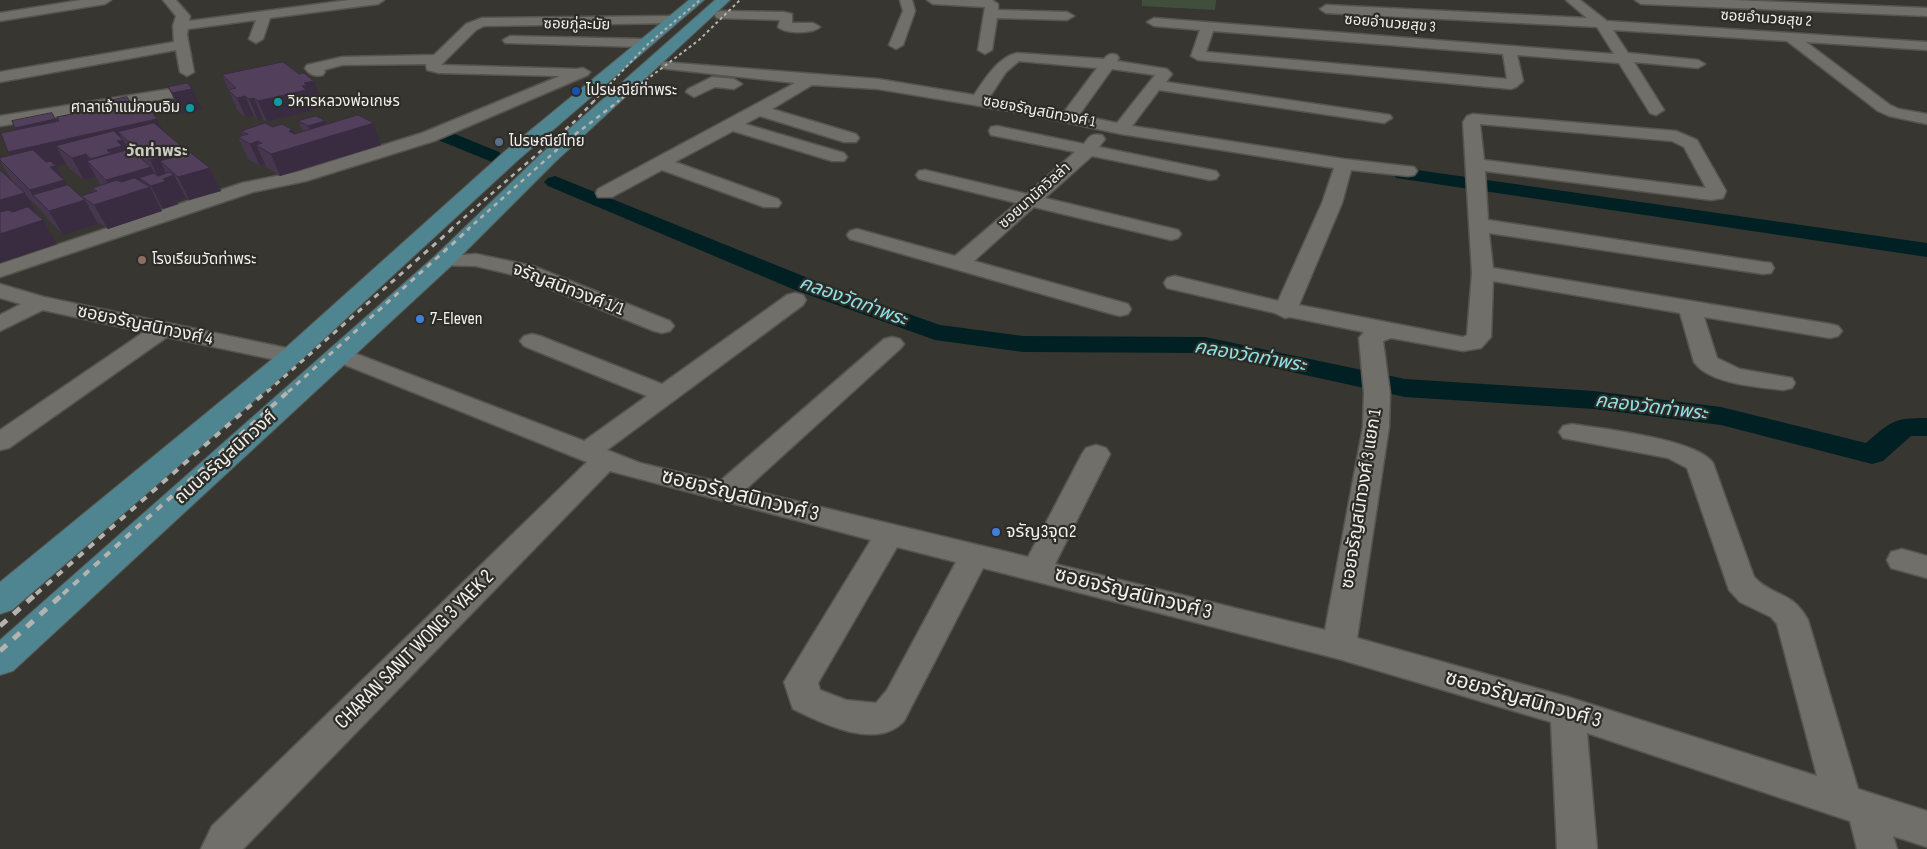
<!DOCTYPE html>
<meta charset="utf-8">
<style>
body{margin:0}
canvas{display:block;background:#373630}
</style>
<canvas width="1927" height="849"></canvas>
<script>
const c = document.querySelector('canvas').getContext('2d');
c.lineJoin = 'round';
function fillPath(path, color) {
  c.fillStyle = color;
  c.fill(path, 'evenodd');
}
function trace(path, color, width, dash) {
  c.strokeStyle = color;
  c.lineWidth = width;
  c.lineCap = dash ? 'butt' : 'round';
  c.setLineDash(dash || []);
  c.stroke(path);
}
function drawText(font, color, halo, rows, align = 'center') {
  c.font = font + ' "Sofia Sans Condensed","Noto Sans Thai",sans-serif';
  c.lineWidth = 4.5;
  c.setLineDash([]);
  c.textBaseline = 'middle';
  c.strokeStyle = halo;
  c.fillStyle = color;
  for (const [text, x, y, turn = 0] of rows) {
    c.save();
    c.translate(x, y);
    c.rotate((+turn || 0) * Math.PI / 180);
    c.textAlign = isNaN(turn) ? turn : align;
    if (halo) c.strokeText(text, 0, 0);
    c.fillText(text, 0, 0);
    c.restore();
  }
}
fillPath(new Path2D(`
 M1142 0H1216L1215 10 1142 6Z`), '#404f3b');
fillPath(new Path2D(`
 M445 130 499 152 502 156 499 160 492 162 438 140 435 136 438 132Z
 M1403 168 1927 243V257L1396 178 1393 174 1396 170Z
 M555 176 813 280 940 325 1023 336 1205 337 1405 379 1594 391 1721 407 1866 443C1892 421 1893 418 1927 418V436H1911L1883 461 1872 464 1721 425 1594 409 1405 397 1205 353 1023 352 935 340 795 290 548 186 544 182 548 178Z`), '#002023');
const minor = new Path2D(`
 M81 0H111L105 4 0 21V13Z
 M163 0H176L190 16 189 21 349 0H384L378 4 270 18 263 39 256 43 249 39 256 20 188 29 187 35 194 72 187 76 180 72 176 50 0 82V72L174 42 173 26 176 16Z
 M900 0H912L915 11 903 45 896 49 889 45 903 11Z
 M927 0H992L998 4V10L1067 12 1074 16 1067 20 997 18 992 50 985 54 978 50 985 7 933 4Z
 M1566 0H1580L1607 21 1927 42V50L1806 42 1890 105 1899 109 1927 114V124L1889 116 1878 111 1787 41 1613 30 1628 53 1698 60 1705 64 1698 68 1634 62 1664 110 1656 115 1650 113 1619 63 1517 55 1523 81 1516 87 1511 89 1198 60 1191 56 1200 30 1154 26 1147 22 1154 18 1614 54 1597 27 1326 13 1320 9 1326 5 1587 18ZM1213 31 1503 54 1507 79 1206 52Z
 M1635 0H1732L1927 8V16L1641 4Z
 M722 11 784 12 792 14V23H813L820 27C813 34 785 34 778 27L780 20 717 18 715 15 717 12Z
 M670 16 675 17 677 20 675 23 484 26 476 30 441 65 577 69 583 68 590 72 588 75 434 141 306 181 253 192 0 277V264L242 183 297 172 422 133 560 76 439 73 427 70 426 64 342 65 324 70 325 72 323 75C316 77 309 75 305 68L307 65 342 57 434 55 466 24 482 18Z
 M510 36 644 39 651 43 644 47 505 43 503 40Z
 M1017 53 1104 59C1108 54 1111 53 1117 55L1119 58 1117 61 1167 69 1172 74 1166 82 1390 115 1392 118 1384 123 1159 90 1132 126 1344 159 1414 167 1417 171 1414 175 1408 176 1351 170 1342 203 1299 305 1463 337 1467 335 1472 273 1463 122 1467 116 1473 114 1676 131 1697 140 1726 191 1723 198 1711 200 1485 171 1488 220 1763 262 1771 263 1774 268 1771 273 1763 274 1489 233 1493 268 1830 324 1838 326 1842 331 1838 336 1830 338 1704 317 1717 358 1740 369 1792 378 1795 383 1792 388 1783 390C1758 387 1709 384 1694 362L1680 313 1493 281 1491 337 1481 348 1463 351 1391 338 1383 341 1390 393 1389 427 1357 638 1568 697 1817 776 1777 624 1771 617 1740 602 1729 590 1687 468 1668 458 1563 438 1559 432 1563 426 1572 424C1602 429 1697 439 1713 463L1754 577C1774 598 1792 590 1808 620L1858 789 1927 811V847L1893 836 1897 849H1857L1850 821 1587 733 1597 849H1557L1551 722 1339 659 983 568 904 721C877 751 822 723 793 709L784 682 871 540 610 471 243 849H201L212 826 587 462 333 360 329 355 333 350 341 348 584 441 647 396 524 346 520 341 524 336 532 334 540 336 662 384 787 295 795 293 803 295 806 300 803 305 607 450 640 463 719 482 884 339 892 337 900 339 904 344 900 349 746 489 1028 557 1082 454 1086 448 1096 445 1106 448 1110 454 1055 564 1325 630 1363 427 1364 393 1359 338 1364 332 1290 317 1285 318 1275 313 1167 288 1164 283 1167 278 1175 276 1278 301 1322 203 1334 168 1121 134 1022 113 878 89 812 85 772 109 856 134 859 138 856 142H844L760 116 745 124 844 153 847 157 844 161H832L733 131 675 162 778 199 781 203 778 207H764L662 170 612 197H598L596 193 598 189 795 83 668 69 663 68 661 65 663 62 878 79 974 95C985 79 997 58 1017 53ZM1019 61 1097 68 1064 112 989 98 1006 72ZM1112 69 1155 75 1117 123 1079 115ZM1480 124 1672 141 1684 147 1706 188 1484 160ZM897 547 956 562 887 690 876 703 846 700 820 690 818 683Z
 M712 77 734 79 742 84 734 89 715 87 694 97 686 92 688 89Z
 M170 89 176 91 178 94 176 97 0 126V116Z
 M997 126 1084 144C1089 136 1092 133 1102 135L1105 139 1099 147 1216 171 1219 175 1216 179 1210 180 1092 156 1045 198 1178 230 1181 234 1178 238 1171 240 1034 207 974 261 1128 304 1131 309 1128 314 1120 316 1112 314 850 239 847 235 850 231 857 229 955 256 1017 203 919 179 916 175 919 171 925 170 1027 194 1075 152 991 135 989 131 991 127Z
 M476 254 533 266 670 321 674 326 670 331 662 333 654 331 518 276 476 266 436 265 432 261 436 257Z
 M0 284 44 297 291 349 300 351 303 356 300 361 291 363 167 337 9 448 0 450V430L144 332 43 310 0 331V315L21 304 0 298Z
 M1902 549 1927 556V578L1891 568 1887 560 1891 552Z`);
const primary = new Path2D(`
 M689 0H704L518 160 300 361 12 610 0 614V582L282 351 504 152Z
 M715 0H730L555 162 451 266 13 671 0 675V640L435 256 541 154Z`);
trace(minor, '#56544f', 3);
trace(primary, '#56544f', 2);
fillPath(minor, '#716f69');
fillPath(primary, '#4f8591');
trace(new Path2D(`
 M593 102 648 44 700 0
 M617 102 699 40 740 0`), '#b4b3af', 2, [3, 3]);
trace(new Path2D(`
 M450 230 574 122 594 101
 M467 230 569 139 619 101`), '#b4b3af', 2.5, [4.5, 4.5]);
trace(new Path2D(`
 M267 392 452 229
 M288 392 469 229`), '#b4b3af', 3, [5.5, 5.5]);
trace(new Path2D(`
 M36 594 268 390
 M63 594 290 390`), '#b4b3af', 4, [7, 7]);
trace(new Path2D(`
 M0 626 37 593
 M0 651 64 593`), '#b4b3af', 5, [9, 9]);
fillPath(new Path2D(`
 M222 75 322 101 314 103 315 105 313 106 315 110 267 122 263 119 258 120 254 116 246 118 237 110Z
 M168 87 202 109 182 114 178 107Z
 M90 105H132L162 130 188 154 210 168 221 191 189 200 185 196 186 198 176 201 178 204 163 209 160 207 162 211 108 229 96 221 98 224 63 235 47 218 43 213 25 194 39 216 57 244 0 263V170L19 188 12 181 0 161V158L10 156 57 121 94 113ZM66 164 69 168 84 180 96 177 100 185 92 188 94 192 81 196 82 197 67 185 56 166Z
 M298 121 327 124 381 145 280 176 266 167 265 164 260 166 248 159 238 137 243 135 241 131 273 127 295 134 303 131Z`), '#46364e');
fillPath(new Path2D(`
 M314 81 322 101 314 103 315 105 313 106 315 110 267 122 258 101 302 86 304 83Z
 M192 89 202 109 182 114 172 93Z
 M245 96 254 116 246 118 237 98Z
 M254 98 263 119 258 120 249 99Z
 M131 103 141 123 157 119 168 141 136 148 147 168 151 167 159 183H161L150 160 186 150 197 172 210 168 221 191 189 200 178 177 160 161 168 177 174 175 186 198 176 201 178 204 163 209 151 186 139 178 145 189 150 187 162 211 108 229 94 205 116 198 106 180 98 172 91 159 86 154 93 167 87 161 96 177 84 180 72 158 56 146 66 164 56 166 77 203 85 200 98 224 63 235 49 211 33 196 8 152 27 148 15 128 55 119 66 139 104 131 94 111ZM118 132 130 143V149L133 162 124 145 127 147Z
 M325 121 331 136 374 123 381 145 280 176 271 154 289 131 293 130 300 145 314 141 308 126Z
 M258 141 261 148 256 145 265 164 260 166 250 144Z
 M25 193 39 217 0 228V200Z
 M43 220 57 244 0 263V234Z`), '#392c40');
const building = new Path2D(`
 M283 62 299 74 304 73 314 81 304 83 307 85 302 86 306 90 258 101 254 98 249 99 245 96 237 98 228 90 236 88 222 75Z
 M188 83 192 89 172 93 168 87Z
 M127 97 131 103 94 111 90 105Z
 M145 102 157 119 8 152 1 133 59 121 57 117 92 110 94 113Z
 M52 113 55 119 15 128 12 121Z
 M358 115 374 123 271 154 256 145 262 143 258 141 250 144 238 137 248 134 241 131 265 123 273 127 282 124 293 130 289 131 294 134Z
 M316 116 325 121 308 126 298 121Z
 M154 123 186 150 150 160 136 148 130 149 124 145 130 143 118 132Z
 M114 131 123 140 117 141 122 146 107 150 111 153 91 159 86 154 72 158 56 146Z
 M131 149 151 167 106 180 87 161Z
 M33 150 46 162 50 161 56 166 50 167 64 180 30 190 0 160V158Z
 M191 153 210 168 178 177 160 161Z
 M0 170 25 193 0 200Z
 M169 172 174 175 163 179 166 181 151 186 139 178 154 173 158 176Z
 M135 178 150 187 94 205 81 196 97 191 92 188 117 180 121 182Z
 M68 185 85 200 49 211 33 195Z
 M28 207 43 220 0 234V212L9 210 12 212Z`);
fillPath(building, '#513f5b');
trace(building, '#392c40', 1);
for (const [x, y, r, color] of [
 [576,91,5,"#1a4fb4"],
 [278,102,5,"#0f9aa8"],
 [190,108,5,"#0f9aa8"],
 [499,142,5,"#5c6f8a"],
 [142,260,5,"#8d6e63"],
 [420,319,5,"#3f7fe0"],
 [996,532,5,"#3f7fe0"]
]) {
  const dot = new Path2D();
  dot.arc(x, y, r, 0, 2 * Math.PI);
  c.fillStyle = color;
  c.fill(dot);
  trace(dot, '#2d2c26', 2);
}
drawText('15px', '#f1f0ed', '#2d2c26', [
 ["ซอยอำนวยสุข 2",1766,19,4],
 ["ซอยอำนวยสุข 3",1390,24,5],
 ["ซอยภู่ละมัย",577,25,1],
 ["ซอยจรัญสนิทวงศ์ 1",1039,112,11],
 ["ซอยนานักวิลล่า",1035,196,-42]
]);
drawText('15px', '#f1f0ed', '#2d2c26', [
 ["ไปรษณีย์ท่าพระ",586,91],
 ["วิหารหลวงพ่อเกษร",288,102],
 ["ศาลาเจ้าแม่กวนอิม",180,108,"right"],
 ["ไปรษณีย์ไทย",509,142],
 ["โรงเรียนวัดท่าพระ",152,260]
], 'left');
drawText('bold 16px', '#cdcbc4', '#2d2c26', [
 ["วัดท่าพระ",157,152]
]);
drawText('18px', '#f1f0ed', '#2d2c26', [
 ["จรัญสนิทวงศ์ 1/1",568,290,21],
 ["ซอยจรัญสนิทวงศ์ 4",145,326,12],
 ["ถนนจรัญสนิทวงศ์",226,458,-42],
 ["ซอยจรัญสนิทวงศ์ 3 แยก 1",1362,499,-81]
]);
drawText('18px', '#f1f0ed', '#2d2c26', [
 ["7-Eleven",430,319],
 ["จรัญ3จุด2",1006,532]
], 'left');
drawText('italic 19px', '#8ee1e7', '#2d2c26', [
 ["คลองวัดท่าพระ",853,302,20],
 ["คลองวัดท่าพระ",1250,357,10],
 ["คลองวัดท่าพระ",1651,408,7]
]);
drawText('21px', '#f1f0ed', '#2d2c26', [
 ["ซอยจรัญสนิทวงศ์ 3",740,496,14],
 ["ซอยจรัญสนิทวงศ์ 3",1133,594,14],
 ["CHARAN SANIT WONG 3 YAEK 2",415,650,-45],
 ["ซอยจรัญสนิทวงศ์ 3",1523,700,16]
]);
</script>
